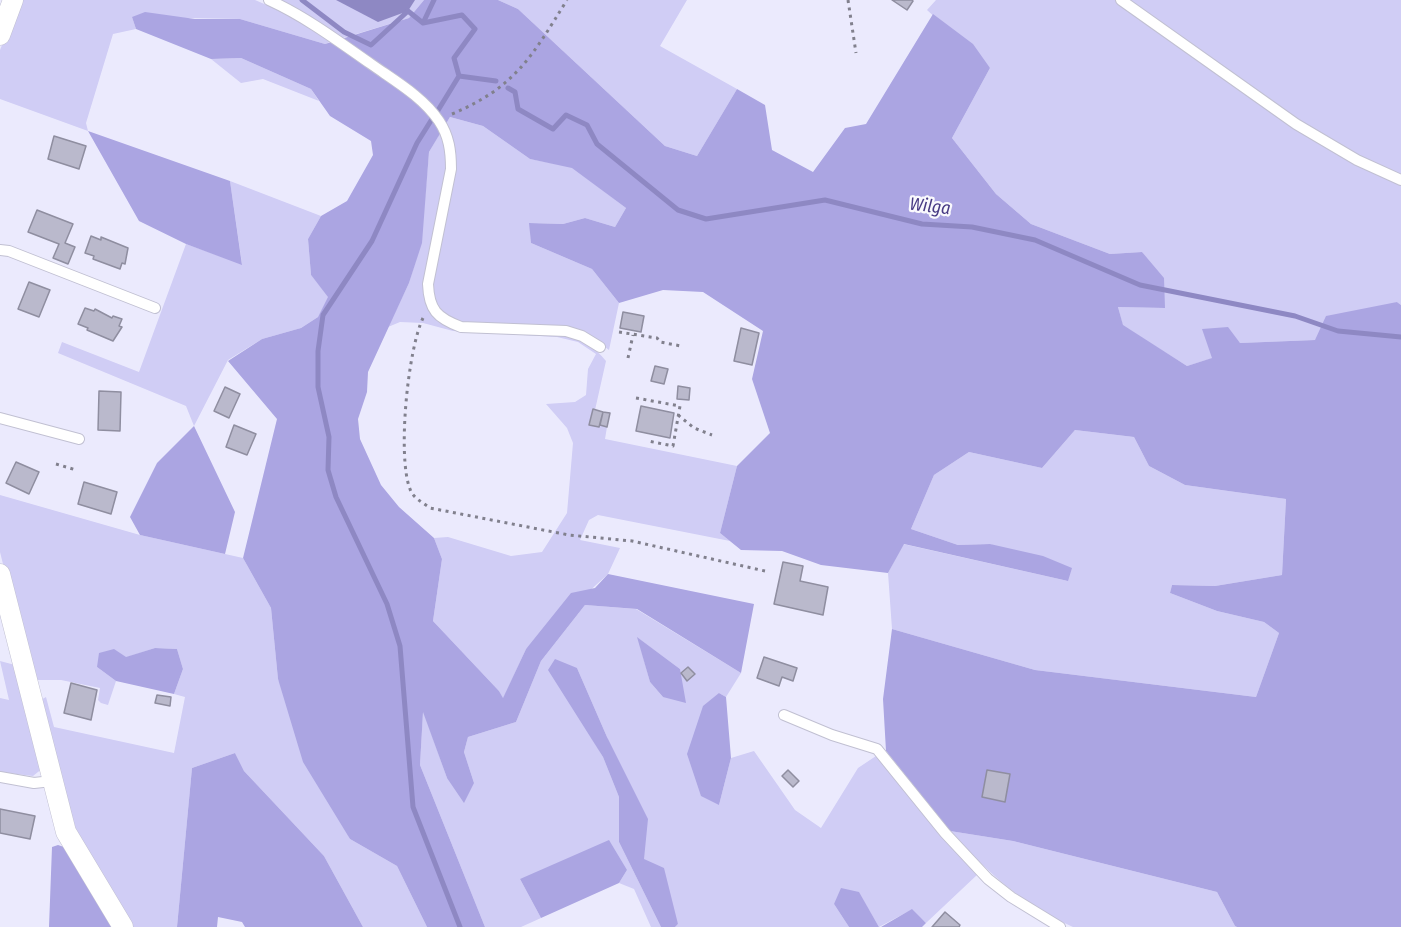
<!DOCTYPE html>
<style>
body{margin:0}
canvas{display:block;background:#ebeafd}
</style>
<canvas width="1401" height="927"></canvas>
<script>
const c = document.querySelector('canvas').getContext('2d');
c.lineJoin = 'round';
function fillPath(path, color) {
  c.fillStyle = color;
  c.fill(path, 'evenodd');
}
function trace(path, color, width, dash) {
  c.strokeStyle = color;
  c.lineWidth = width;
  c.lineCap = dash ? 'butt' : 'round';
  c.setLineDash(dash || []);
  c.stroke(path);
}
function drawText(font, color, halo, rows, align = 'center') {
  c.font = font + ' "Fira Sans Condensed",sans-serif';
  c.lineWidth = 4.5;
  c.setLineDash([]);
  c.textBaseline = 'middle';
  c.strokeStyle = halo;
  c.fillStyle = color;
  for (const [text, x, y, turn = 0] of rows) {
    c.save();
    c.translate(x, y);
    c.rotate((+turn || 0) * Math.PI / 180);
    c.textAlign = isNaN(turn) ? turn : align;
    if (halo) c.strokeText(text, 0, 0);
    c.fillText(text, 0, 0);
    c.restore();
  }
}
fillPath(new Path2D(`
 M20 0H255L290 15 330 42 325 44 240 19 132 17 136 29 113 34 86 123 88 131 0 99V50Z
 M281 0H424L409 18 343 38Z
 M498 0H687L660 46 737 89 697 156 665 146 518 9Z
 M936 0H1115L1370 171 1401 186V305L1397 302 1315 340 1240 343 1203 329 1213 358 1187 366 1123 326 1118 307 1165 308 1142 252 1110 254 1031 224 996 194 952 138 990 68 927 10Z
 M1126 0H1401V176L1355 154 1308 126Z
 M241 58 311 89 319 101 263 79 241 83 211 59Z
 M450 117 483 126 530 159 572 167 626 208 615 227 585 218 563 224 530 223 531 243 592 269 619 303 609 350 592 337 460 322C438 314 434 306 431 283L455 172 445 125Z
 M440 133 445 143 447 159 445 178 423 285C423 302 428 311 441 322L562 335C581 339 594 346 606 361L595 410 593 409 599 427 600 425 607 427 605 439 737 466 720 533 730 541 598 515 589 520 580 540 620 548 608 574 526 649 503 699 499 691 433 621 442 559 434 538 448 537 511 556 542 552 567 513 573 443 567 428 546 404 575 402 586 395 588 369 596 354 578 342 557 337 453 331 423 323 400 322 388 327 409 283 421 243 429 152Z
 M230 181 321 216 308 239 311 275 329 297 318 317 301 328 262 339 228 360 194 426 186 406 58 353 62 342 139 372 186 244 242 264Z
 M1075 430 1134 437 1149 466 1185 485 1286 499 1282 575 1215 586 1172 585 1170 593 1217 611 1264 622 1279 633 1256 697 1035 670 892 629 888 573 903 544 1068 581 990 544 958 545 911 529 934 475 969 452 1042 468Z
 M0 495 140 535 243 558 271 608 278 679 350 839 397 866 427 927H363L324 856 244 771 235 753 192 768 177 927H131L76 830 39 701 46 697 54 727 174 753 185 697 174 694 183 669 177 649 155 648 97 667 116 681 108 705 101 703 98 700 100 688 61 680H32L0 552Z
 M585 605 636 609 741 673 726 697 719 693V805L731 758 754 751 795 810 821 828 858 768 876 756 930 821 978 874 926 923 911 910 879 927 859 893 834 904 849 927H675L678 924 644 860 607 737 577 668 586 728 603 757 619 797V842L661 927H651L634 889 619 883 627 870 520 879 541 918 521 927H485L420 765 423 710 447 778 474 783 464 752 468 737 516 722 541 661ZM638 638 680 669 663 697 650 682Z
 M0 661 15 665 43 768 33 776 0 772V698L9 700Z
 M950 831 1013 841 1217 892 1235 926 1237 927H1073C1021 903 988 873 950 831Z`), '#d0cdf5');
fillPath(new Path2D(`
 M424 0H498L518 9 665 146 697 156 737 89 765 105 772 150 813 172 845 128 866 124 933 14 973 44 990 68 952 138 996 194 1031 224 1110 254 1142 252 1164 278 1165 308 1118 307 1123 325 1187 366 1212 358 1202 329 1228 327 1240 343 1315 340 1326 316 1397 302 1401 305V927H1237L1235 926 1217 892 1013 841 950 831 886 751 883 699 892 629 1035 670 1256 697 1279 633 1264 622 1217 611 1170 593 1172 585 1215 586 1282 575 1286 499 1185 485 1149 466 1134 437 1075 430 1042 468 969 452 934 475 911 529 958 545 990 544 1043 556 1072 568 1068 581 904 544 888 573 821 565 782 551 741 550 720 533 737 466 770 433 752 379 763 331 703 292 663 290 619 303 592 269 531 243 529 223 563 224 585 218 615 227 626 208 572 168 530 159 483 126 450 117 429 152 422 243 409 283 368 372 367 392 358 419 360 439 381 485 399 507 434 538 442 559 433 621 499 691 503 698 526 649 571 593 595 588 608 574 754 604 741 673 637 609 585 605 541 661 516 722 468 737 464 752 474 783 464 803 447 778 423 712 420 765 485 927H427L397 866 350 839 303 762 278 679 271 608 243 558 277 419 228 361 262 339 301 328 318 317 328 297 311 275 308 239 321 216 347 201 373 155 371 141 330 116 311 89 241 58 211 59 136 29 132 17 145 12 195 19H240L325 44 409 18Z
 M88 131 230 181 242 265 186 244 139 221Z
 M194 426 235 512 225 554 140 535 130 517 157 463Z
 M637 637 680 669 686 703 663 697 650 682Z
 M155 648 177 649 183 669 174 694 116 681 97 667 99 653 114 649 126 657Z
 M555 659 577 668 607 737 648 819 644 859 664 868 678 924 675 927H661L619 842V797L603 757 548 670Z
 M719 693 726 697 731 758 719 805 701 796 687 754 703 706Z
 M235 753 244 771 324 856 363 927H245L242 922 218 917 217 927H177L192 768Z
 M609 840 627 870 619 883 541 918 520 879Z
 M58 845 67 848 114 927H49L52 847Z
 M841 888 859 892 879 927H849L834 904Z
 M912 909 926 923 922 927H881Z`), '#aba5e2');
fillPath(new Path2D(`
 M336 0H415L408 11 378 22Z`), '#8e88c3');
trace(new Path2D(`
 M302 0 344 32 371 45 408 11 423 23 462 15 475 29 454 58 459 76
 M423 23 434 0
 M459 76 496 81
 M508 88 515 92 518 109 553 129 566 115 587 125 597 144 678 210 706 219 825 200 922 224 972 227 1035 240 1140 285 1295 316 1338 331 1401 337
 M437 112 459 76
 M432 119 417 143 372 241 323 315 318 351V387L329 437 328 470 336 497 387 604 400 646 413 807 460 927`), '#8e88c3', 5);
const building = new Path2D(`
 M892 0H912L913 1 907 10Z
 M54 136 86 146 79 169 48 159Z
 M37 210 73 224 65 243 75 247 68 264 53 258 59 244 28 232Z
 M91 236 101 240V237L128 248 125 264 122 263 120 269 93 259 94 256 85 253Z
 M29 282 50 290 39 317 18 309Z
 M85 308 94 311 95 309 112 318 113 316 122 319 119 326 122 327 113 341 87 330 88 328 78 324Z
 M623 312 644 316 641 332 620 328Z
 M741 328 759 333 752 365 734 361Z
 M655 366 668 369 664 384 651 381Z
 M678 386 690 388 689 400 677 399Z
 M225 387 240 394 229 418 214 411Z
 M99 391 121 392 120 431 98 430Z
 M641 406 674 413 670 438 636 431Z
 M593 409 603 412 599 427 589 425Z
 M603 412 610 413 607 427 600 425Z
 M234 425 256 434 247 455 226 447Z
 M16 462 39 472 29 494 6 483Z
 M84 482 117 492 111 514 78 504Z
 M783 562 803 566 800 581 828 587 823 615 774 604Z
 M764 657 797 668 793 681 782 677 779 686 757 678Z
 M688 667 695 674 687 681 681 673Z
 M71 683 97 690 91 720 64 713Z
 M157 695 171 697 170 706 155 703Z
 M788 770 799 781 793 787 782 776Z
 M987 770 1010 774 1005 802 982 797Z
 M0 809 35 816 30 839 0 833Z
 M945 912 960 925 959 927H932Z`);
fillPath(building, '#bab9cc');
trace(building, '#8f8ea0', 1.5);
const lane = new Path2D(`
 M269 0C306 17 338 41 371 64 395 81 423 97 439 121 449 136 451 151 451 169L428 284C429 310 437 318 461 327L566 331 582 336 600 347
 M1121 0 1296 124 1357 160 1401 180
 M0 250 9 251 155 308
 M0 418 79 439
 M784 715 832 735 877 749 945 833 988 879 1011 897 1060 927
 M0 777 34 783 52 781`);
const street = new Path2D(`
 M0 35 13 0
 M0 574 66 832 123 927`);
trace(lane, '#c1c0d2', 12);
trace(street, '#c1c0d2', 21);
trace(new Path2D(`
 M848 0 856 53
 M452 114C516 87 532 56 567 0
 M423 318C408 349 397 456 410 489 413 498 422 502 430 508L569 535 632 541 765 571
 M619 332 657 338 660 342 681 346
 M628 358 633 335
 M636 398 680 406 673 446 648 441
 M678 415 694 428 712 435
 M56 464 76 470`), '#81808d', 3, [3, 4.5]);
trace(lane, '#fff', 10);
trace(street, '#fff', 20);
drawText('italic 18px', '#493c85', '#f9f9fd', [
 ["Wilga",930,207,7]
]);
</script>
